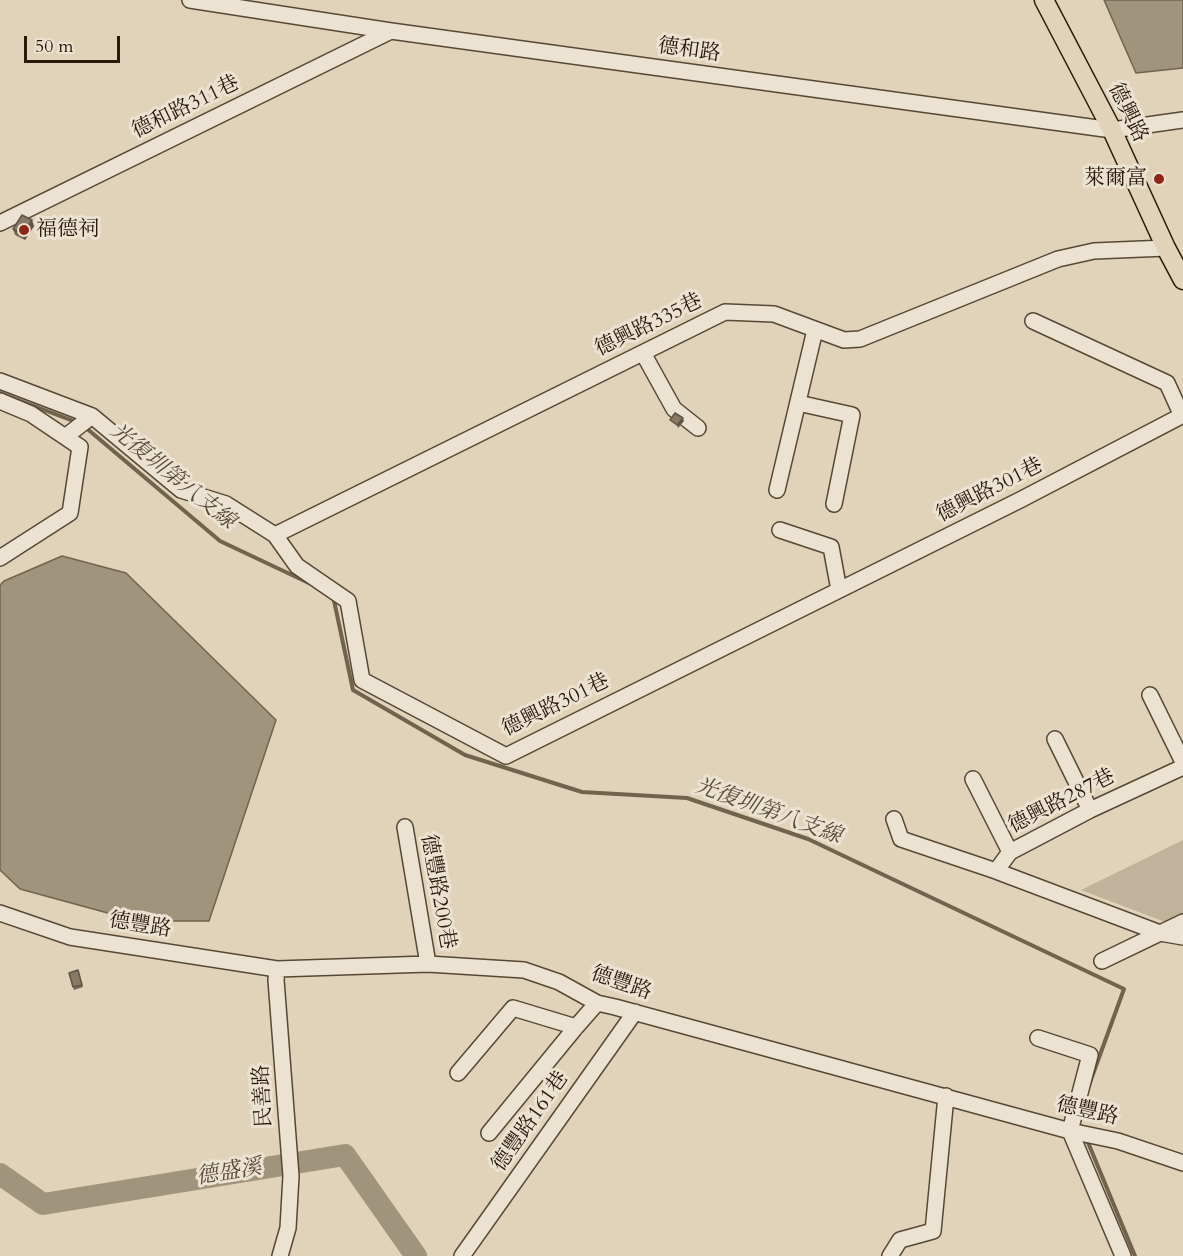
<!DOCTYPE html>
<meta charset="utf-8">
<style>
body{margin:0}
#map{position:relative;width:1183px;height:1256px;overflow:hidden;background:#e0d3b9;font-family:Cardo,serif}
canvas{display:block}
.scale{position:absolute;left:24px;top:36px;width:96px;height:27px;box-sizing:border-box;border:3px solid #281908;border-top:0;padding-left:8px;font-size:18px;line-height:21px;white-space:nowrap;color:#281908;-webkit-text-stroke:4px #ebe2d2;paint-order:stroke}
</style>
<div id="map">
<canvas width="1183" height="1256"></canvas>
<div class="scale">50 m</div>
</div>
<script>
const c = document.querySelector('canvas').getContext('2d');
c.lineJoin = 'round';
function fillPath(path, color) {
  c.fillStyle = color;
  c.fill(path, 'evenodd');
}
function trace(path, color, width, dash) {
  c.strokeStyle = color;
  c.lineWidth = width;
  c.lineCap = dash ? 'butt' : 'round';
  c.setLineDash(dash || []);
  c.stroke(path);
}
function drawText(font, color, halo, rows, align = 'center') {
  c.font = font + ' Cardo,"Noto Serif TC",serif';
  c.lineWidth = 6;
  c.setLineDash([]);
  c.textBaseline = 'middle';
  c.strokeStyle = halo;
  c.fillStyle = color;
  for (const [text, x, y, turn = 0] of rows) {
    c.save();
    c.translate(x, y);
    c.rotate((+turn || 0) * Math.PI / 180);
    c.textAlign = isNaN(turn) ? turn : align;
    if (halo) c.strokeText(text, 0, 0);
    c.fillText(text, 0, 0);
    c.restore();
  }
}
fillPath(new Path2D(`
 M1183 840V914L1165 922 1081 890Z`), '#c1b39b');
const water = new Path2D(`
 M1104 0H1183V68L1136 73Z
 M62 556 126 573 276 720 209 921H137L20 889 0 870V585L4 581Z`);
fillPath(water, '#a1947d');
trace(water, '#71634e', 1.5);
trace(new Path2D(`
 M0 393 76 422
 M85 427 220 541 311 584
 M333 596 353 690 465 755 582 792 687 798 808 839 1124 989 1089 1085
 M1087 1140 1135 1256`), '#71634e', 4);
trace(new Path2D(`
 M0 1174 43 1204 345 1155 416 1256`), '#a1947d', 22);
const minor = new Path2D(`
 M190 0 391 31 1112 130 1183 120
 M0 223 391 31
 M1033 321 1167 383 1182 416
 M643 353 674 409 698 428
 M0 381 92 416 181 490 226 504 275 535 297 566 348 601 362 680 506 756 1020 500 1183 415
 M0 401 31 414 80 447 70 513 0 558
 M798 403 852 415 834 504
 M65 437 92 416
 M777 490 815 330
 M780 530 831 547 839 590
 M275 535 725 312 774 314 844 340 860 339 1058 259 1094 251 1166 248
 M1150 695 1183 762
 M1055 739 1090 810
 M973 779 1010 852
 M894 819 901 839 996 871 1160 933 1183 937
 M405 827 428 964
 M996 871 1010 852 1090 810 1183 767
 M0 913 70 937 277 969 428 964 524 970 559 982 597 1003 615 1007 1070 1131 1118 1141 1183 1163
 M1102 961 1183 922
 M277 969 276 980 291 1176 288 1228 280 1256
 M1038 1038 1090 1055 1070 1131 1123 1256
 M458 1073 513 1008 576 1027
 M489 1133 576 1027 597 1003
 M462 1256 635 1012
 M890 1256 900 1240 933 1231 946 1096`);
const major = new Path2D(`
 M1044 0 1112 130 1166 248 1183 280`);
trace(minor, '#564834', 18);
trace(major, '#281908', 21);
trace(minor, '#ebe2d2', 15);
trace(major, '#e0d3b9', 18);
fillPath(new Path2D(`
 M34 226 25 240 15 235 13 229Z
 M78 970 83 987 74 990 69 973Z`), '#756956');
fillPath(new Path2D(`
 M32 220 34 226 25 240 23 235Z
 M683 418 684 421 678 428 677 425Z`), '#5f5546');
const building = new Path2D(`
 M22 215 32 220 23 235 13 229Z
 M675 413 683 418 677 425 670 420Z
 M78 970 82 985 73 987 69 973Z`);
fillPath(building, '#887a64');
trace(building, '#5f5546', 1.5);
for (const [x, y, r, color] of [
 [1159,179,6,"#8f2418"],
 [24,230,6,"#8f2418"]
]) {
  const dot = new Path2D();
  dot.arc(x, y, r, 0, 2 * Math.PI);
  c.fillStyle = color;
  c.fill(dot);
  trace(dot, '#ebe2d2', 2);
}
drawText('21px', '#281908', '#ebe2d2', [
 ["德和路",689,51,8],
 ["德和路311巷",186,108,-26],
 ["德興路",1127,113,64],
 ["德興路335巷",649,326,-26],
 ["德興路301巷",990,491,-27],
 ["德興路301巷",556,706,-26],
 ["德興路287巷",1062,802,-27],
 ["德豐路200巷",437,892,80],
 ["德豐路",140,926,9],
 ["德豐路",621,984,19],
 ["民善路",264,1096,-93],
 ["德豐路",1087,1112,13],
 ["德豐路161巷",531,1122,-55]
]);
drawText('21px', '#281908', '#ebe2d2', [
 ["萊爾富",1147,179],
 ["福德祠",36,230,"left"]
], 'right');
drawText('italic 22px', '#584a37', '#ebe2d2', [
 ["光復圳第八支線",172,477,39],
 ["光復圳第八支線",768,812,20],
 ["德盛溪",229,1173,-9]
]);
</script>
